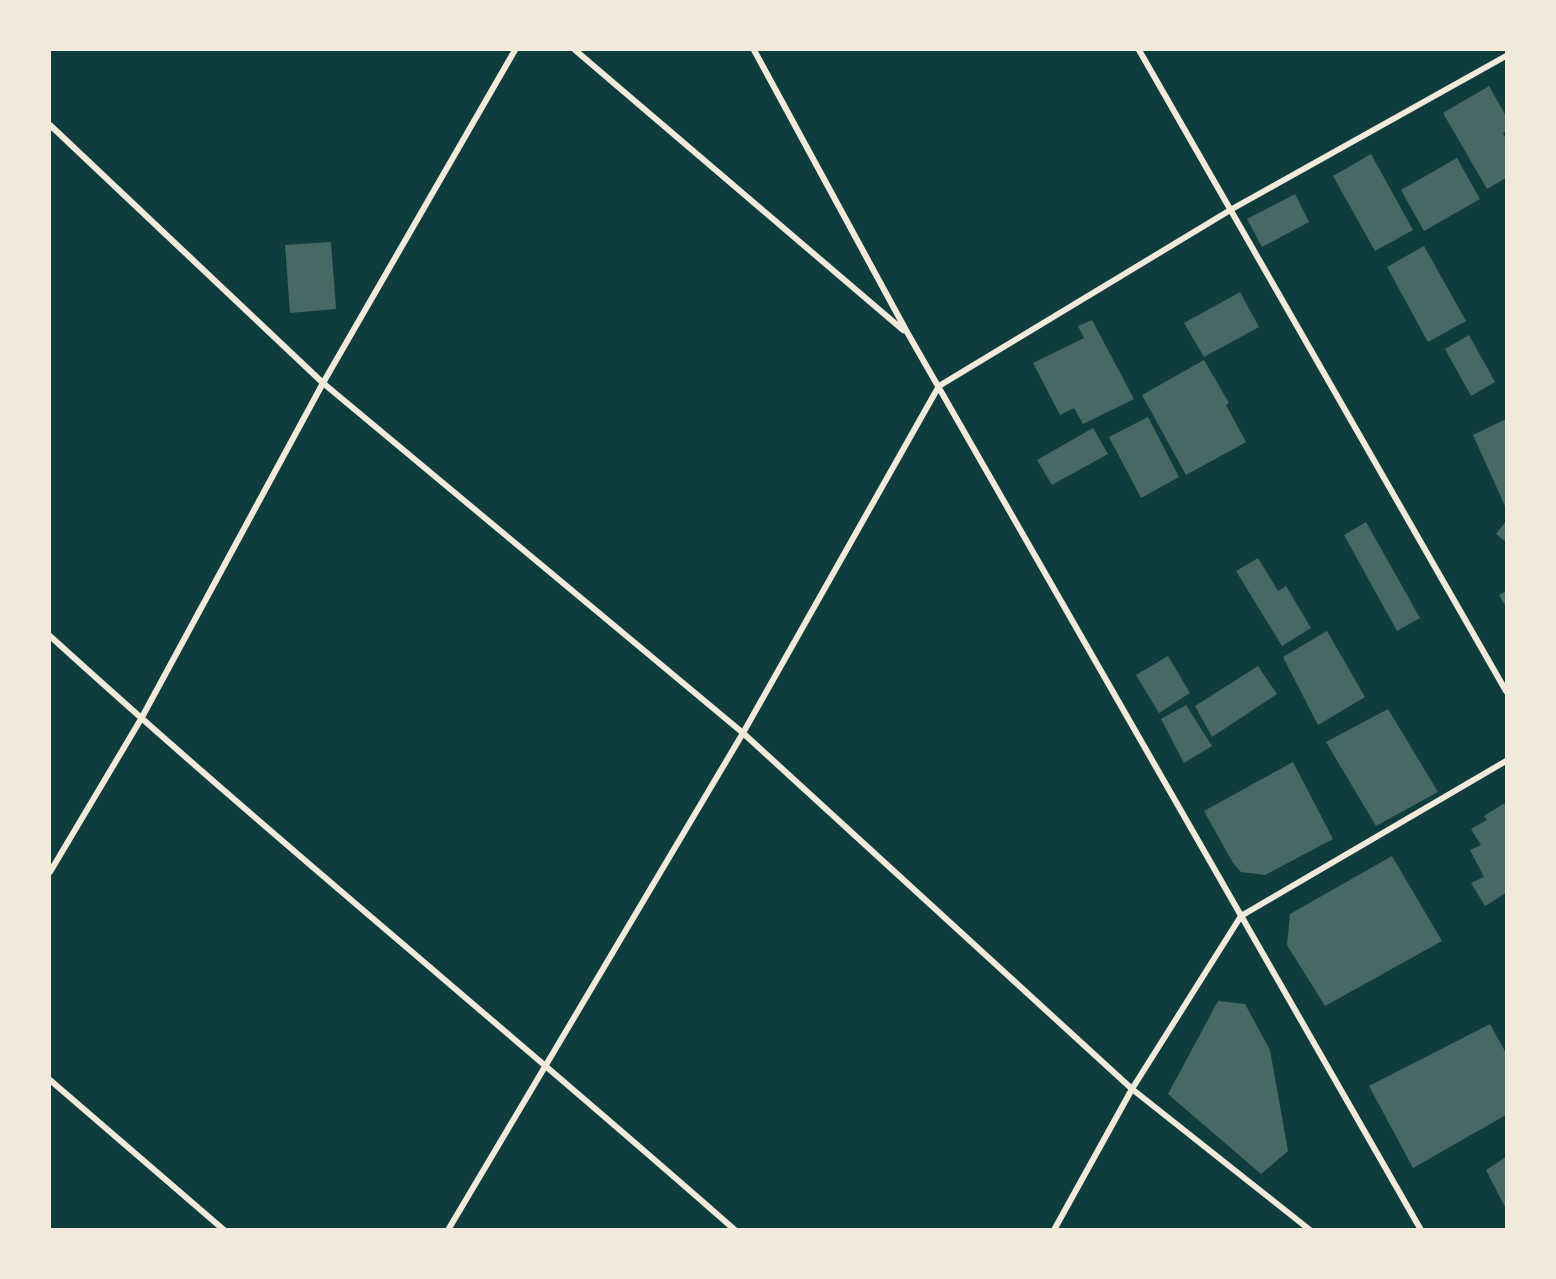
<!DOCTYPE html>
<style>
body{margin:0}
#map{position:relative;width:1556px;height:1279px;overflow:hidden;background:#0f3d3e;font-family:Arial,sans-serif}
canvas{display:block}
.frame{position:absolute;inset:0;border:51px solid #f1e9da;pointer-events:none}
</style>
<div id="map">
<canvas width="1556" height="1279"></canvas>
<div class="frame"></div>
</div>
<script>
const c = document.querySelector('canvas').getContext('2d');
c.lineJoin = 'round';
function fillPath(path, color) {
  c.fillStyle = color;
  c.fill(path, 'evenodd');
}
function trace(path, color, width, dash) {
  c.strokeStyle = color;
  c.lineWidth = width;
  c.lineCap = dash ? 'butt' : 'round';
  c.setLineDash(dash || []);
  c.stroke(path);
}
fillPath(new Path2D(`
 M1489 86 1506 116V131L1503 133 1506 139V178L1487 189 1443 113Z
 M1371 154 1413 230 1375 251 1333 176Z
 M1457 158 1480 199 1424 231 1401 190Z
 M1295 194 1309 222 1262 247 1247 219Z
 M331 242 336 309 290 313 285 245Z
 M1424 246 1466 321 1428 342 1387 267Z
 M1240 292 1259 327 1204 357 1184 323Z
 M1092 320 1134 399 1083 424 1074 408 1060 415 1033 363 1084 338 1078 326Z
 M1469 335 1495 382 1471 396 1445 349Z
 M1204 360 1229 403 1226 405 1246 442 1186 475 1142 395Z
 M1148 417 1179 477 1141 498 1109 437Z
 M1506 419V505L1505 506 1473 435Z
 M1093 428 1108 454 1052 485 1037 460Z
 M1506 521V542L1496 534Z
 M1366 522 1420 618 1397 631 1344 535Z
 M1258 558 1278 591 1286 586 1311 628 1282 646 1236 571Z
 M1506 591V607L1499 595Z
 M1327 631 1365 697 1318 725 1283 657Z
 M1168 656 1190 693 1159 713 1136 675Z
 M1258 666 1277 694 1212 737 1195 706Z
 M1186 705 1212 746 1184 763 1161 719Z
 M1388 709 1438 792 1376 826 1326 742Z
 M1293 762 1333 839 1265 875 1241 872 1233 863 1204 811Z
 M1503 804 1506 805V893L1485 906 1471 883 1484 877 1470 850 1481 845 1471 829 1487 820 1484 816Z
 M1392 856 1442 941 1325 1006 1287 945 1290 914Z
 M1218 1001 1245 1004 1270 1050 1288 1151 1261 1174 1168 1094Z
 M1490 1024 1506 1053V1115L1413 1168 1369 1086Z
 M1506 1157V1209L1486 1170Z`), '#486865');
trace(new Path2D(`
 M575 50 903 330
 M754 50 907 332 1421 1230
 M1139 50 1506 691
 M50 125 323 383 743 733 1132 1089 1310 1230
 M50 636C273 839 508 1030 735 1230
 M50 872 141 719 323 383 515 50
 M50 1080 224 1230
 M448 1230 743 733 939 386 1232 209 1506 56
 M1054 1230 1132 1089 1241 916 1506 761`), '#f1e9da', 6);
</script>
